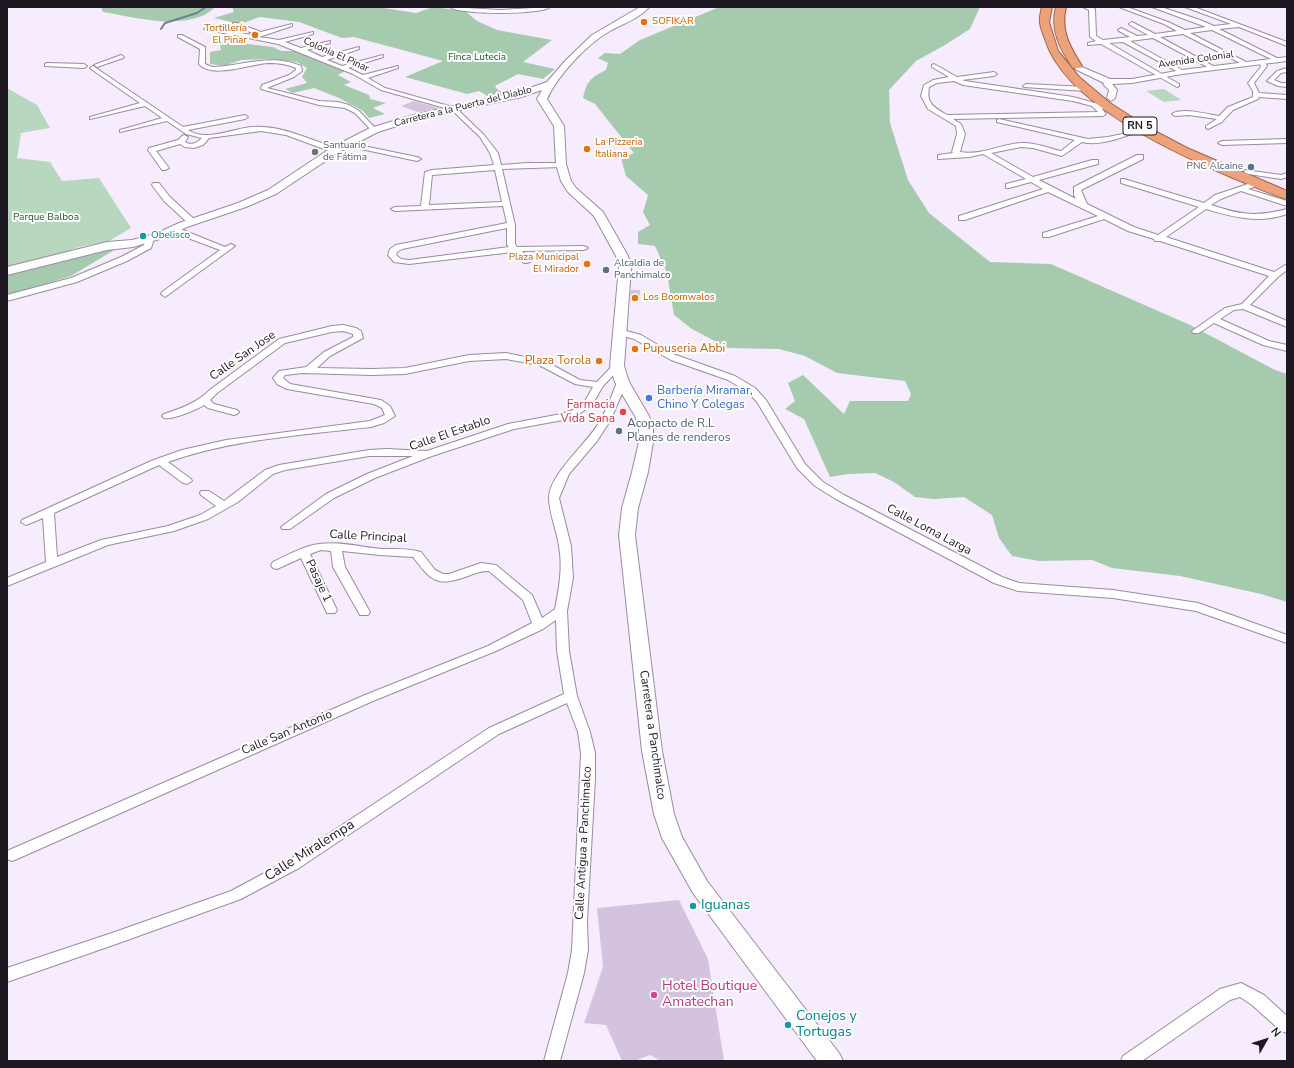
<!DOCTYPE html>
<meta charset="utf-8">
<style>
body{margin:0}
#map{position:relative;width:1294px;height:1068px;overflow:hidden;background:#f6ecfd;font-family:"Nunito Sans",sans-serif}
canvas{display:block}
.frame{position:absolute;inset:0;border:8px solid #1e1822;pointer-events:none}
.north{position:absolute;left:1246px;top:1020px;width:40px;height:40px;-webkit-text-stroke:3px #fefefe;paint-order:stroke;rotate:51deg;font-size:11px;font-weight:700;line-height:16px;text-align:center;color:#1e1822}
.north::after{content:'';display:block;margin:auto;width:14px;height:18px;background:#1e1822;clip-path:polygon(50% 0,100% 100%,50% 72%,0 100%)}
</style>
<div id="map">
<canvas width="1294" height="1068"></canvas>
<div class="frame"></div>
<div class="north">N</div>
</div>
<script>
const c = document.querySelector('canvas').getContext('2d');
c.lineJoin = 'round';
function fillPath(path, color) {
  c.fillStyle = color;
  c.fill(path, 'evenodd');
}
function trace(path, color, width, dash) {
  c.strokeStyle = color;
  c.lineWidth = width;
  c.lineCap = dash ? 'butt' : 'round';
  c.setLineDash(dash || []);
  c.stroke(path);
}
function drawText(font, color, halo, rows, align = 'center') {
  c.font = font + ' "Nunito Sans",sans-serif';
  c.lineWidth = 4;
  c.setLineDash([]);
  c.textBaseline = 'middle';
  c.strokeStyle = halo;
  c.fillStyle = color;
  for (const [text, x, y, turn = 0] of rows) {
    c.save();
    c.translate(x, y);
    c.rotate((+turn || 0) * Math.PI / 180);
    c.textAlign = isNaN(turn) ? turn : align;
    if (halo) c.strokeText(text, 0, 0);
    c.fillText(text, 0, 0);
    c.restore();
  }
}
fillPath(new Path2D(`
 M7 88 37 105 50 128 21 133 17 158 50 162 62 181 99 178 131 228 109 241 79 247 63 253 7 268Z
 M1164 89 1181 100 1164 102 1146 91Z`), '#b8d7bf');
fillPath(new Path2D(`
 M101 7H216C211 10 207 14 202 16 172 28 134 17 103 12Z
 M232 7H377L416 13 433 7 465 11 477 21 497 30 552 40 523 62 555 69 543 79 518 74 495 86 497 89 502 92 503 96 489 97 479 91 467 94 405 77 443 61 354 37 342 38 299 22 260 17 240 24 214 18 234 12Z
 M715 7H980L970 29 945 45 916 61 889 90 890 123 908 180 929 213 990 262 1051 264 1190 325 1275 370 1287 374V602L1261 594 1180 576 1112 568 1092 560 1039 561 1012 556 999 538 992 515 964 497 934 499 915 497 894 482 875 473 848 474 830 477 804 419 785 409 795 401 788 383 803 375 844 414 850 401H908L911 394 905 381 837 373 805 356 779 349 728 348 692 329 674 315 667 273 655 246 638 244V232L650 225 643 212 648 195 626 176 621 158 634 153 595 104 583 98C587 81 590 78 606 70L608 63 598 58 605 53 620 54 640 40 717 8Z
 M232 42 273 47 281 51H297L345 71 338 75 351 82 344 85 369 95 370 99 386 103 373 108 385 114 369 118 363 111 339 98 314 88 293 93 285 89 307 83 302 77 307 68 297 62 266 59 241 60 224 66 210 64V52L221 50 220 45Z
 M119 247 71 276 7 296V274L106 249Z`), '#a6caae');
trace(new Path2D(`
 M161 29 165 23 197 13 206 7`), '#678495', 2);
fillPath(new Path2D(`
 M414 101 439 108 418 112 401 106Z
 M631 290H640L639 301H630Z
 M679 900 708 959 724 1061H661L650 1055 634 1061H622L606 1025 584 1023 603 967 597 908Z`), '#d3c3de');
const minor = new Path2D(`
 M449 7 500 10 551 7C538 15 462 15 449 7Z
 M1083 7H1092L1095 9 1096 36 1103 40 1130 37 1119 31 1118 30 1121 28 1137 36 1148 35 1130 25 1129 24 1132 22 1155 34 1177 31 1164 24 1119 7H1127L1168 22 1185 30 1206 27 1152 7H1161L1200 20 1214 26 1231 24 1185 7H1194L1287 42V46L1239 27 1219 29 1279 59V61L1277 62 1212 30 1190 33 1248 63V65L1246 66 1183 34 1160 37 1215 67 1216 68 1213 70 1153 38 1130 41 1184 71V73L1182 74 1123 42 1109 43 1179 84V86L1177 87 1101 44 1088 45V43L1096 41 1090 37 1089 10Z
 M233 23H237L261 32 292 24V26L259 37 279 40 313 32V34L285 42 301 48 330 41V43L307 50 322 57 359 47V49L327 60 342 66 383 55V57L348 68 363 75 398 66V68L368 78 385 88 456 108 484 135 498 153 501 165 528 163H564L565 165 561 167 502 169 515 225V244L517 247 584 246 588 248 584 250 522 251 531 261 527 263H524L513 252 409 264 394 262 388 255 390 249 396 245 507 223 503 206 395 211 391 209 395 207 421 206 425 172 432 170 494 165 490 153 480 137 452 110 381 90 353 74 278 44 204 29 207 27 252 35 255 34 233 25ZM495 170 502 202 429 205 432 175ZM507 228V245L509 247 409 260 401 259 396 255 397 252 402 249Z
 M178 35H182L205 47V64L212 67C244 66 270 53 301 66L302 71 294 77 267 88 319 101 338 102 349 105 359 111 377 130 372 131 355 113 345 108 319 105 261 89 262 85 289 75 296 70V68C287 64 278 63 268 63 250 64 212 79 199 64L200 49 178 37Z
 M121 55 124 57 123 58 97 67 94 65Z
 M1262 60 1264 61 1267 66 1254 83 1259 93 1287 95V99L1259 97 1258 99 1233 110 1226 117 1222 122 1208 129 1206 128V126L1217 119 1189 115 1175 116 1172 114C1181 107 1207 114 1219 116L1228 107 1253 97V91L1248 83 1260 68 1261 66 1259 62Z
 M47 63 84 64 87 66 84 68 45 66V64Z
 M934 64 957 77 994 72 997 74 994 76 962 80 965 81 1073 97 1113 108V110L1102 109 1106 114 1103 116 953 119 961 124 965 134 960 152C980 156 1001 144 1021 143 1034 142 1048 148 1061 151L1075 140 997 122V120L999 119 1088 139 1108 137 1132 132V134C1117 139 1099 146 1082 142L1062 156 1033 148 1021 147 991 153 1033 177 1092 160H1098V164L1039 180 1076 199 1074 195V187L1137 155H1143V159L1081 190 1087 204 1134 227 1158 235 1199 207 1121 183V179H1124L1204 203 1215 195 1257 181H1260V185L1248 189 1287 201V206L1241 191 1221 199 1211 205C1242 215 1255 217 1287 209V214C1259 224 1233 217 1206 209L1166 237 1274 272 1287 264V270L1278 277 1250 305 1287 321V327L1243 309 1234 310 1220 319 1269 341 1287 345V351L1263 345 1214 323 1199 333H1193L1192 331 1225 308 1242 304 1269 276 1160 241H1155L1154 239 1128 231 1104 219 1049 237H1043V233L1098 216 1048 192 965 220H959V216L1043 189 1031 182 1009 188H1006V184L1026 179 983 154 969 157 938 159V155L953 153 952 152 957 134 956 126 928 109 921 96 924 85 933 80 949 77 932 67V65ZM954 81 963 85 1073 101 1092 106 1098 112 947 115C934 107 926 104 929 87L937 83Z
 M93 66 183 127 245 115 248 117 245 119 188 130C206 142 232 129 251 127 276 125 299 135 322 143 327 145 334 146 339 150L338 152H332L286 135 261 131 209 138 203 145 194 148 185 147 180 144 156 151 169 168 165 170H162L148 150 149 148 178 140 182 136 184 135 188 137 185 142C191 146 197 143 202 138L186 134 167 121 120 132V130L162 118 145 106 90 119V117L140 103 91 69 90 68Z
 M1287 68V72L1281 73 1274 80 1281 83H1287V87L1278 86 1267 81 1277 71Z
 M1026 84 1086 87 1089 89 1086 91 1024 87 1023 86Z
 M1287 139V143L1222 145 1218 143 1222 141Z
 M344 142 417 157 421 159 417 161 347 146 343 144Z
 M1245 170 1281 175 1287 173V177L1281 179 1248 174 1244 172Z
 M153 183H159L170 197 195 220V224H189L164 201 152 185Z
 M172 228H178L225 247 231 244 235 246 165 297 161 294 162 292 220 250 172 232Z
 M147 237H153L154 239 151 248 127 261 77 282 7 301V295L71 278 121 257 144 245Z
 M343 325 356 328 361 331 363 338 330 356 317 368 371 369 405 368 469 355 506 353 545 361 580 380 597 382 614 364 617 363 622 366 603 386 592 405 579 414 563 420 514 429 432 456 375 478 334 498 290 529H282L281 527 326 494 367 474 413 456H369L285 470 273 474 238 502 208 519 174 531 108 545 7 586V578L46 562 43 518 26 525 21 522 22 520 151 461 182 450 226 440 370 421 385 415 382 408 374 404 287 389 277 384 273 378 279 371 306 367 324 352 353 337V334L343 331 332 332 285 343 217 393 210 400 214 404 237 410 239 412 237 414 234 415 208 408 204 405C196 410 173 420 164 418L162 416 164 414C182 408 197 403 211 389L279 339 332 326ZM506 359 539 365 575 384 593 387 585 401 573 410 561 414 508 424 427 451 387 449 369 450 279 465 265 470 224 501 209 491H201L200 493 201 495 216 506 200 515 168 526 101 540 57 557 54 513 159 465 183 483 187 484 192 481 191 479 168 462C231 439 305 435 371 427L384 423 395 416 390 406 381 400 290 384 283 378 285 375 303 373 371 375 405 374 469 361Z
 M619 329 641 335 673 354 735 376 755 388 766 400 805 464 823 482 844 495 1002 577 1019 583 1113 590 1198 603 1287 635V643L1196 611 1113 598 1018 591 994 583 836 499 815 486 797 468 757 402 748 392 728 380 671 360 634 339 616 334 615 332Z
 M622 379 627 382 610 421 597 441 569 474 559 498 571 546 573 578 567 611 569 651 577 696 590 732 595 753V779L587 921 588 950 584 973 560 1061H544L568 973 572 950 581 753 578 732 567 703 499 734 299 868 241 899 119 943 7 982V968L112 933 231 891 289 860 489 728 564 694 557 651 556 620 543 629 496 651 373 701 17 859 12 861 7 859V851L365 695 488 646 532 623 523 600 489 571C481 571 475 573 468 576 437 587 432 582 413 557L380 555 342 551 345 567 370 612 368 615H360L333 567 331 551 321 550 310 554 337 610 335 613H327L301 558 277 569 273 568 271 565 273 562C288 555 303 546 319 544 339 541 361 547 381 549 395 549 407 548 421 552L435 570 443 574H449L481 563 496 565 532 595 542 618 555 609C559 588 563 568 559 546 557 532 549 512 549 498 549 474 588 443 600 421 607 409 612 395 617 382Z
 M1241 983 1264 995 1287 1016V1033L1281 1031 1252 1005 1240 997 1230 1000 1142 1061H1121L1123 1056 1220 989Z`);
const tertiary = new Path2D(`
 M1287 57V61L1182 74 1132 83 1112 84 1117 90 1115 98 1111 101 1107 98 1109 90 1103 84 1104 83 1075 69 1076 67H1082L1110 79H1132L1182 70Z`);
const secondary = new Path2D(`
 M640 7H649C639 19 622 24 610 31 587 44 558 75 547 99L564 126 566 164 571 181 576 188 603 212 628 256 631 267 624 366 629 382 649 416 653 429V442L648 472 638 508 635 535 662 751 674 814 682 837 707 881 839 1053 843 1061H817L693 893 662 838 654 814 642 751 619 535 622 508 632 472 639 442V429L635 416 615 382 610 366 619 267 616 256 594 216 568 192 561 181 556 164 554 126 537 99 542 90 521 97 419 119 378 132 339 152 276 194 246 207 187 227 163 238 133 247 107 250 7 275V267L107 242 132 240 155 234 179 223 238 203 268 190 331 148 370 128 417 114 518 92 547 82 565 61 592 35Z`);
const trunk = new Path2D(`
 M1042 7H1052L1049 22 1058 51 1079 77 1110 103 1147 127 1187 148 1287 191V199C1269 194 1251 185 1233 178 1175 153 1064 103 1045 39 1040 26 1038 21 1042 7Z
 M1056 7H1066C1060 30 1070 47 1082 66L1081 68H1073C1060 49 1050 30 1056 7Z`);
trace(minor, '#9a8aa4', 2);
trace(tertiary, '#9a8aa4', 2);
trace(secondary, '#9a8aa4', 2);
trace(trunk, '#a16347', 2);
fillPath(minor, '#fff');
fillPath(tertiary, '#fff');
fillPath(secondary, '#fff');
fillPath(trunk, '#eca37c');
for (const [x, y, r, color] of [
 [644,22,4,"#e8710a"],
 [255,35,4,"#e8710a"],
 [587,149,4,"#e8710a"],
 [315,152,4,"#6b7280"],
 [1251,167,4,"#5c6f8a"],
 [143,236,4,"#0f9aa8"],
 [587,264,4,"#e8710a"],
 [606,270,4,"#5c6f8a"],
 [635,298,4,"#e8710a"],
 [635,349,4,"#e8710a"],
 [599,361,4,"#e8710a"],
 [649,398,4,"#3f7fe0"],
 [623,412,4,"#e0444e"],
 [619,431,4,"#5c6f8a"],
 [693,906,4,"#0f9aa8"],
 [654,995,4,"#d1479c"],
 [788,1025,4,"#0f9aa8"]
]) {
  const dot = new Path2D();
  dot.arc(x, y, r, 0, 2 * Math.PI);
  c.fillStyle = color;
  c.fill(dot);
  trace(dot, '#fefefe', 1.5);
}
drawText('10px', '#c56008', '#fefefe', [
 ["SOFIKAR",652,22],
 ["Tortillería",247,29,"right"],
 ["El Pinar",247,41,"right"],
 ["La Pizzeria",595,143],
 ["Italiana",595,155],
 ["Plaza Municipal",579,258,"right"],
 ["El Mirador",579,270,"right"],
 ["Los Boomwalos",643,298]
], 'left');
drawText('10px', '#1e1822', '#fefefe', [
 ["Colonia El Pinar",336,55,24],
 ["Avenida Colonial",1196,60,-8],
 ["Carretera a la Puerta del Diablo",463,107,-14]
]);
drawText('10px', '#205833', '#fefefe', [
 ["Finca Lutecia",477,58],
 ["Parque Balboa",46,218]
]);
drawText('10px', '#5b616d', '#fefefe', [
 ["Santuario",323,146],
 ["de Fátima",323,158]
], 'left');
drawText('10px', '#4e5e75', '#fefefe', [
 ["PNC Alcaine",1243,167],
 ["Alcaldia de",614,264,"left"],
 ["Panchimalco",614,276,"left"]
], 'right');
drawText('10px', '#0d838f', '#fefefe', [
 ["Obelisco",151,236]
], 'left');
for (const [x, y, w] of [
 [1140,126,34]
]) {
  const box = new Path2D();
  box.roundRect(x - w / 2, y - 9, w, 18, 3);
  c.fillStyle = '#fefefe';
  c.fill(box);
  trace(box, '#1e1822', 1);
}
drawText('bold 11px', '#1e1822', null, [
 ["RN 5",1140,126]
]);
drawText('12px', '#c56008', '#fefefe', [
 ["Pupuseria Abbi",643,349],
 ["Plaza Torola",591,361,"right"]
], 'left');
drawText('12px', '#1e1822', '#fefefe', [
 ["Calle San Jose",243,356,-35],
 ["Calle El Establo",450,434,-19],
 ["Calle Loma Larga",929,530,28],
 ["Calle Principal",368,537,3],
 ["Pasaje 1",318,581,65],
 ["Calle San Antonio",287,733,-23],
 ["Carretera a Panchimalco",652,735,82],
 ["Calle Antigua a Panchimalco",584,843,-87]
]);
drawText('12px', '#366cbe', '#fefefe', [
 ["Barbería Miramar,",657,391],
 ["Chino Y Colegas",657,405]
], 'left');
drawText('12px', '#be3a42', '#fefefe', [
 ["Farmacia",615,405],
 ["Vida Sana",615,419]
], 'right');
drawText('12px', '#4e5e75', '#fefefe', [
 ["Acopacto de R.L",627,424],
 ["Planes de renderos",627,438]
], 'left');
drawText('14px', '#1e1822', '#fefefe', [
 ["Calle Miralempa",310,851,-32]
]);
drawText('14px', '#0d838f', '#fefefe', [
 ["Iguanas",701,906],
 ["Conejos y",796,1017],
 ["Tortugas",796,1033]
], 'left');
drawText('14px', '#b23c85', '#fefefe', [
 ["Hotel Boutique",662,987],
 ["Amatechan",662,1003]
], 'left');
</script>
